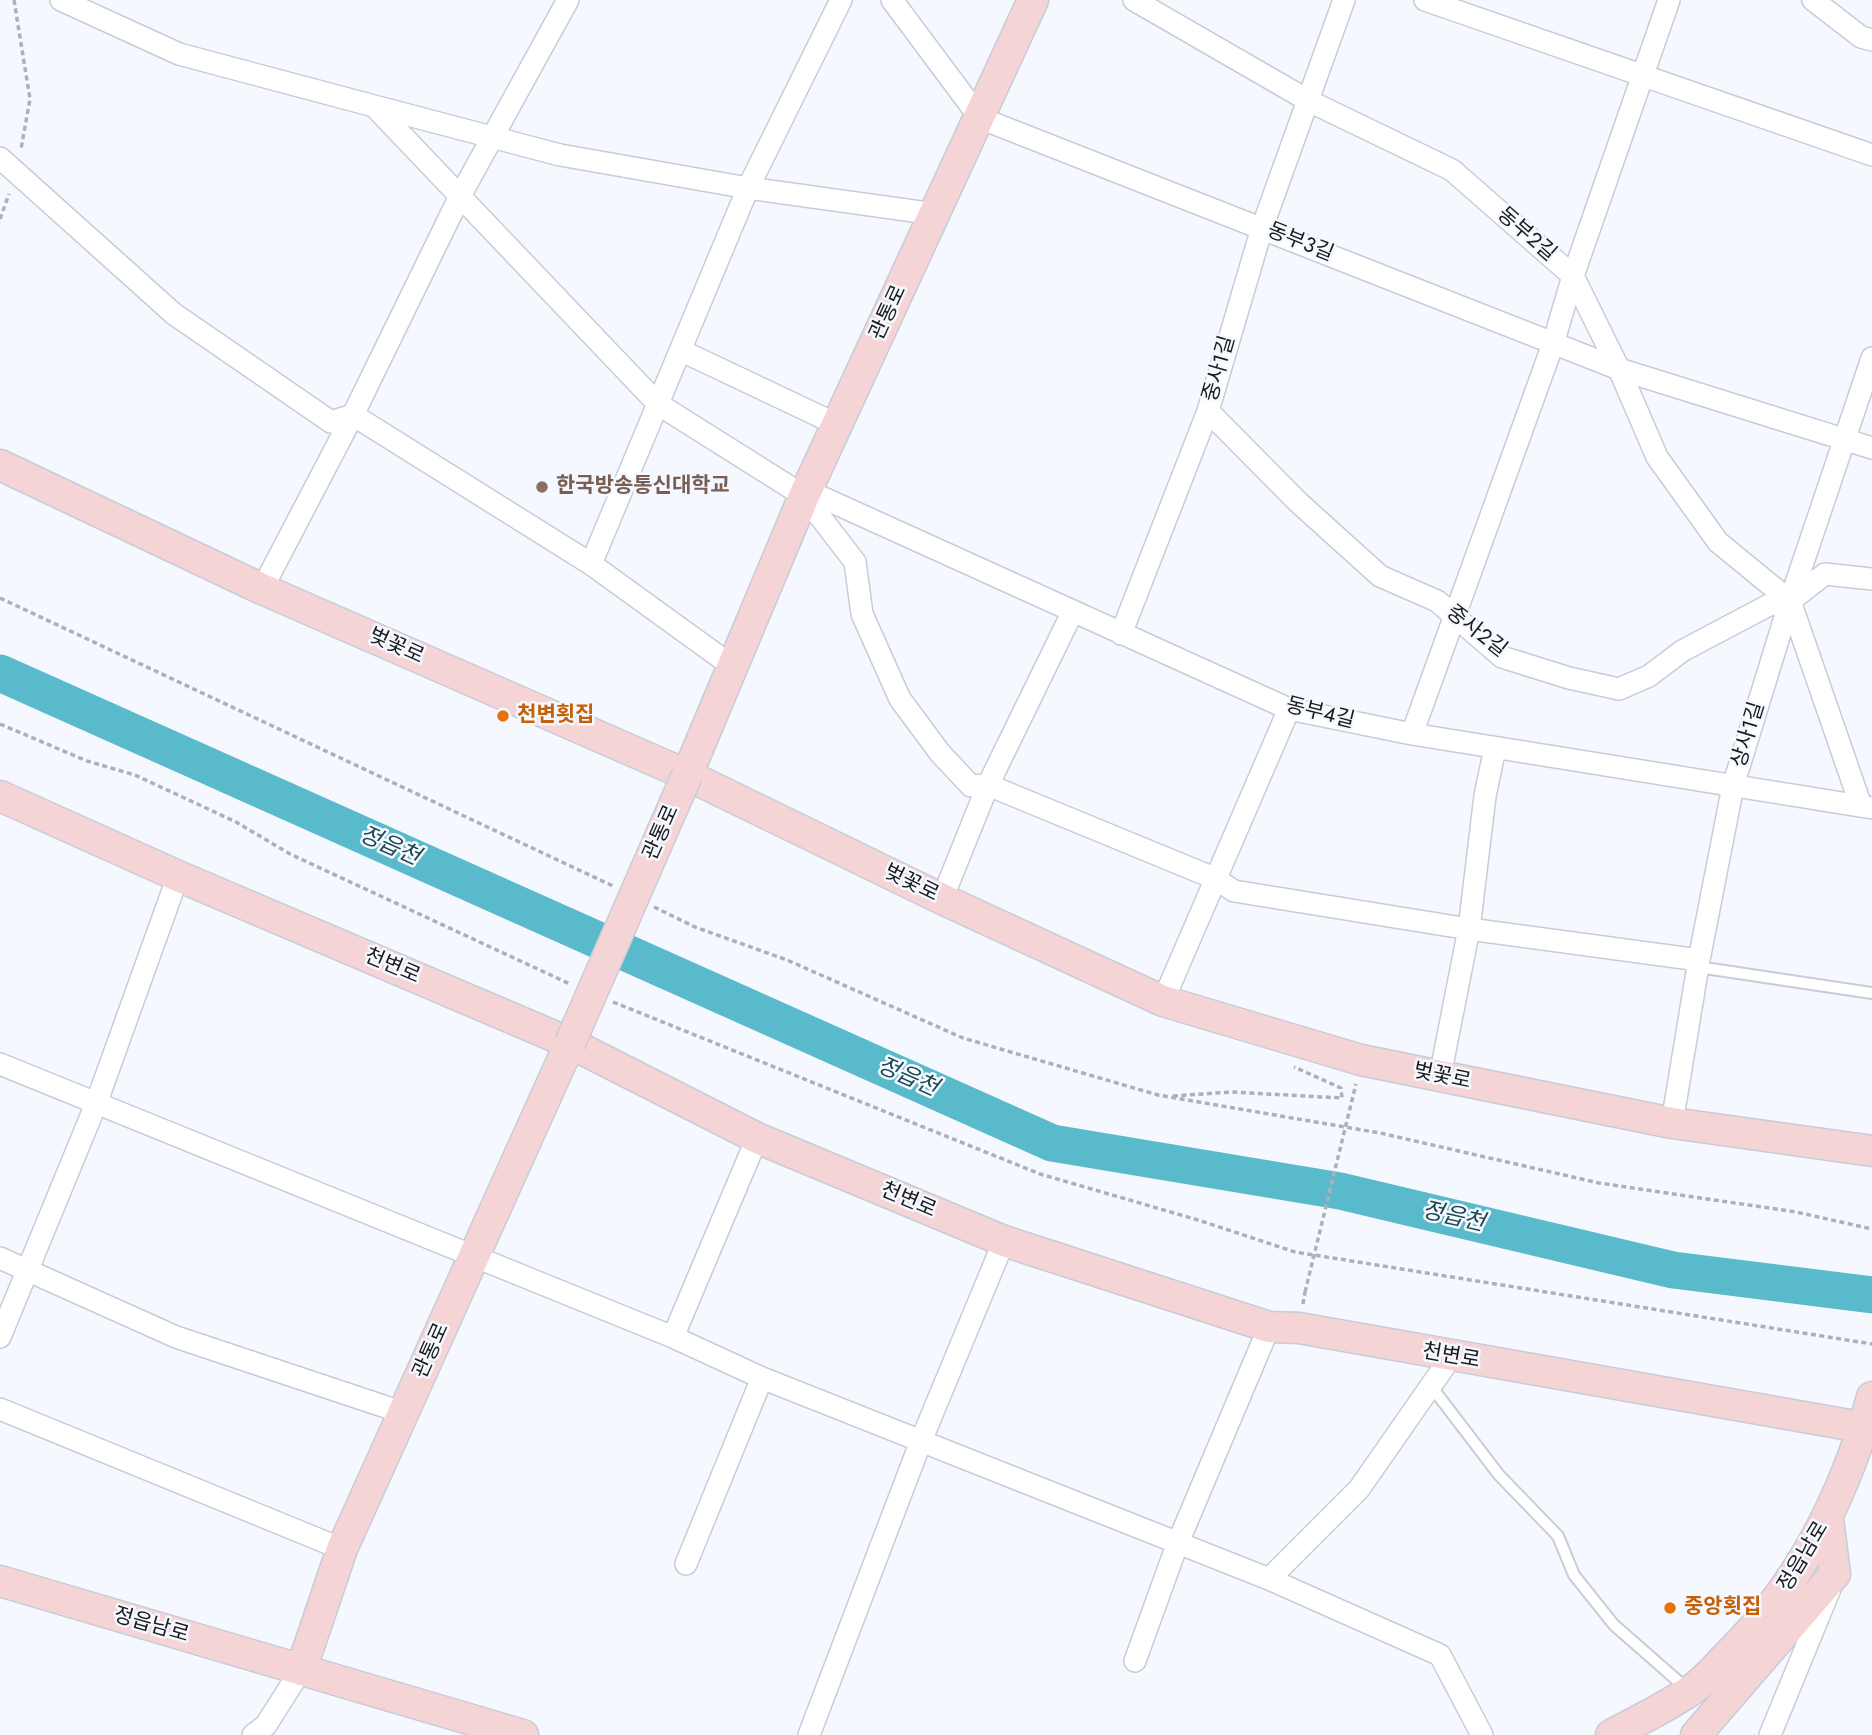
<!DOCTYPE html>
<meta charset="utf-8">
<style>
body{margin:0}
canvas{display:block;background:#f5f8fe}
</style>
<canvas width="1872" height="1735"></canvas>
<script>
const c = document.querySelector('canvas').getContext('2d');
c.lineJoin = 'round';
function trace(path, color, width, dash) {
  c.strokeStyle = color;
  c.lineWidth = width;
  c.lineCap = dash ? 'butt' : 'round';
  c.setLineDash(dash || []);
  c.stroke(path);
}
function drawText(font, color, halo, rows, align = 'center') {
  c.font = font + ' Jost,"Noto Sans KR",sans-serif';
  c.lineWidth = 5;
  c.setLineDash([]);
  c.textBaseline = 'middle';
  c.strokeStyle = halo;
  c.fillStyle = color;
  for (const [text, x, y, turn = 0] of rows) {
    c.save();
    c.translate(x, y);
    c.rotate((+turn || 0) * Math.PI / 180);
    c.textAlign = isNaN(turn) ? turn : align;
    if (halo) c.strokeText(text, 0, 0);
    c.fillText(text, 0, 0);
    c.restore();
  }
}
trace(new Path2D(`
 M0 673 1052 1143 1340 1191 1673 1270 1872 1295`), '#59bacc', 37);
const lane = new Path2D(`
 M1698 967 1872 993
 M1431 1386 1499 1475 1558 1536 1574 1575 1614 1625 1687 1689`);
const street = new Path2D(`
 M61 0 179 54 374 106 658 404 804 496 855 562 862 614 900 699 940 753 971 786 988 785 942 899
 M892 0 980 118 1619 369 1872 448
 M1134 0 1309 101 1452 170 1573 276 1619 369 1657 457 1718 542 1790 601
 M1425 0 1872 155
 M1813 0 1861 37 1872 40
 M374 106 560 155 748 188 935 214
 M0 158 174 314 331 422 353 415 591 564 732 666
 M682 351 836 424
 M1208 411 1298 502 1380 576 1437 601 1502 657 1569 678 1619 689 1649 676 1682 651 1769 605 1790 601 1825 574 1872 579
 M808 491 1289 709 1412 734 1872 808
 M591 564 748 188 841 0
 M262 589 353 415 460 196 568 0
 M1790 601 1861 806
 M1073 611 988 785 1214 878 1234 891 1469 929 1699 960
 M1121 634 1208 411 1262 228 1344 0
 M1412 734 1553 344 1573 276 1669 0
 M1163 1001 1289 709
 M0 1064 673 1337 762 1378 1269 1579 1440 1655 1482 1735
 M1440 1076 1469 929 1485 796 1495 748
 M1672 1123 1699 960 1733 786 1790 601 1872 358
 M0 1258 176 1337 404 1413
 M0 1337 96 1104 178 876
 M673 1337 757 1138
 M0 1409 342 1549
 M686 1564 762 1378
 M1269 1579 1359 1489 1451 1357
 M1135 1661 1177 1545 1269 1327
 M253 1735 266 1725 301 1670
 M809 1735 921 1441 1004 1241
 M1770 1735 1830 1589`);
const secondary = new Path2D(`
 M0 465 262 589 687 775 942 899 1163 1001 1361 1060 1440 1076 1672 1123 1872 1151
 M687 775 804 496 1033 0
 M0 796 178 876 570 1043 757 1138 1004 1241 1269 1327 1299 1328 1872 1429
 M0 1581 523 1735
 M301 1670 342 1549 570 1043
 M1611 1735C1639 1720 1669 1706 1694 1688 1707 1679 1718 1665 1729 1654 1801 1583 1845 1495 1872 1397
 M1696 1735 1835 1574 1828 1519`);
trace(lane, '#c8ccd7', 14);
trace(street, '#c8ccd7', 24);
trace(secondary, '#c8ccd7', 33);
trace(new Path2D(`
 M14 0 30 99 21 149
 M0 219 9 194
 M0 598 613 886
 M0 724 87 761 135 775 236 822 290 854 570 984
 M654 907 695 927 787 960 963 1038 1158 1095 1380 1133 1599 1183 1796 1212 1872 1229
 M613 1002 1040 1174 1198 1220 1295 1252 1872 1344
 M1173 1096 1231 1092 1342 1098 1341 1088 1294 1067
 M1303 1304 1305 1292`), '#aeb0b6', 3.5, [5, 3.5]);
trace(lane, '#fff', 10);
trace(street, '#fff', 21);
trace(secondary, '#f5d4d6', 30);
const secondaryBridge = new Path2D(`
 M570 1043 687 775`);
trace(secondaryBridge, '#c8ccd7', 33, []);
trace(new Path2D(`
 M1305 1292 1356 1084`), '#aeb0b6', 3.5, [5, 3.5]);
trace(secondaryBridge, '#f5d4d6', 30);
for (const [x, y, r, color] of [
 [542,487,7,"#8d6e63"],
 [503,716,7,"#e8710a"],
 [1670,1608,7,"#e8710a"]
]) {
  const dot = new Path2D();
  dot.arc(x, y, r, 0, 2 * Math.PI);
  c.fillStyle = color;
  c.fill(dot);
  trace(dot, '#f5f8fe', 2.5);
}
drawText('21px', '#191b1e', '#f5f8fe', [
 ["동부2길",1526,235,41],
 ["동부3길",1300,243,22],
 ["관통로",889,313,-65],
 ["중사1길",1220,369,-74],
 ["중사2길",1476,632,38],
 ["벚꽃로",396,647,24],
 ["동부4길",1320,714,14],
 ["상사1길",1749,735,-73],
 ["관통로",662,833,-66],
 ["벚꽃로",911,884,26],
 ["천변로",392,967,23],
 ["벚꽃로",1442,1077,12],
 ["천변로",908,1201,23],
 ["관통로",432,1351,-66],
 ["천변로",1451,1357,10],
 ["정읍남로",1804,1557,-59],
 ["정읍남로",151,1626,16]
]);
drawText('bold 21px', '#785e54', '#f5f8fe', [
 ["한국방송통신대학교",556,487]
], 'left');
drawText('bold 21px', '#c56008', '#f5f8fe', [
 ["천변횟집",517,716],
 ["중앙횟집",1684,1608]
], 'left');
drawText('italic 23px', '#1d4850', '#f5f8fe', [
 ["정읍천",389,847,24],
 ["정읍천",907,1078,24],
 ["정읍천",1453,1218,13]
]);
</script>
